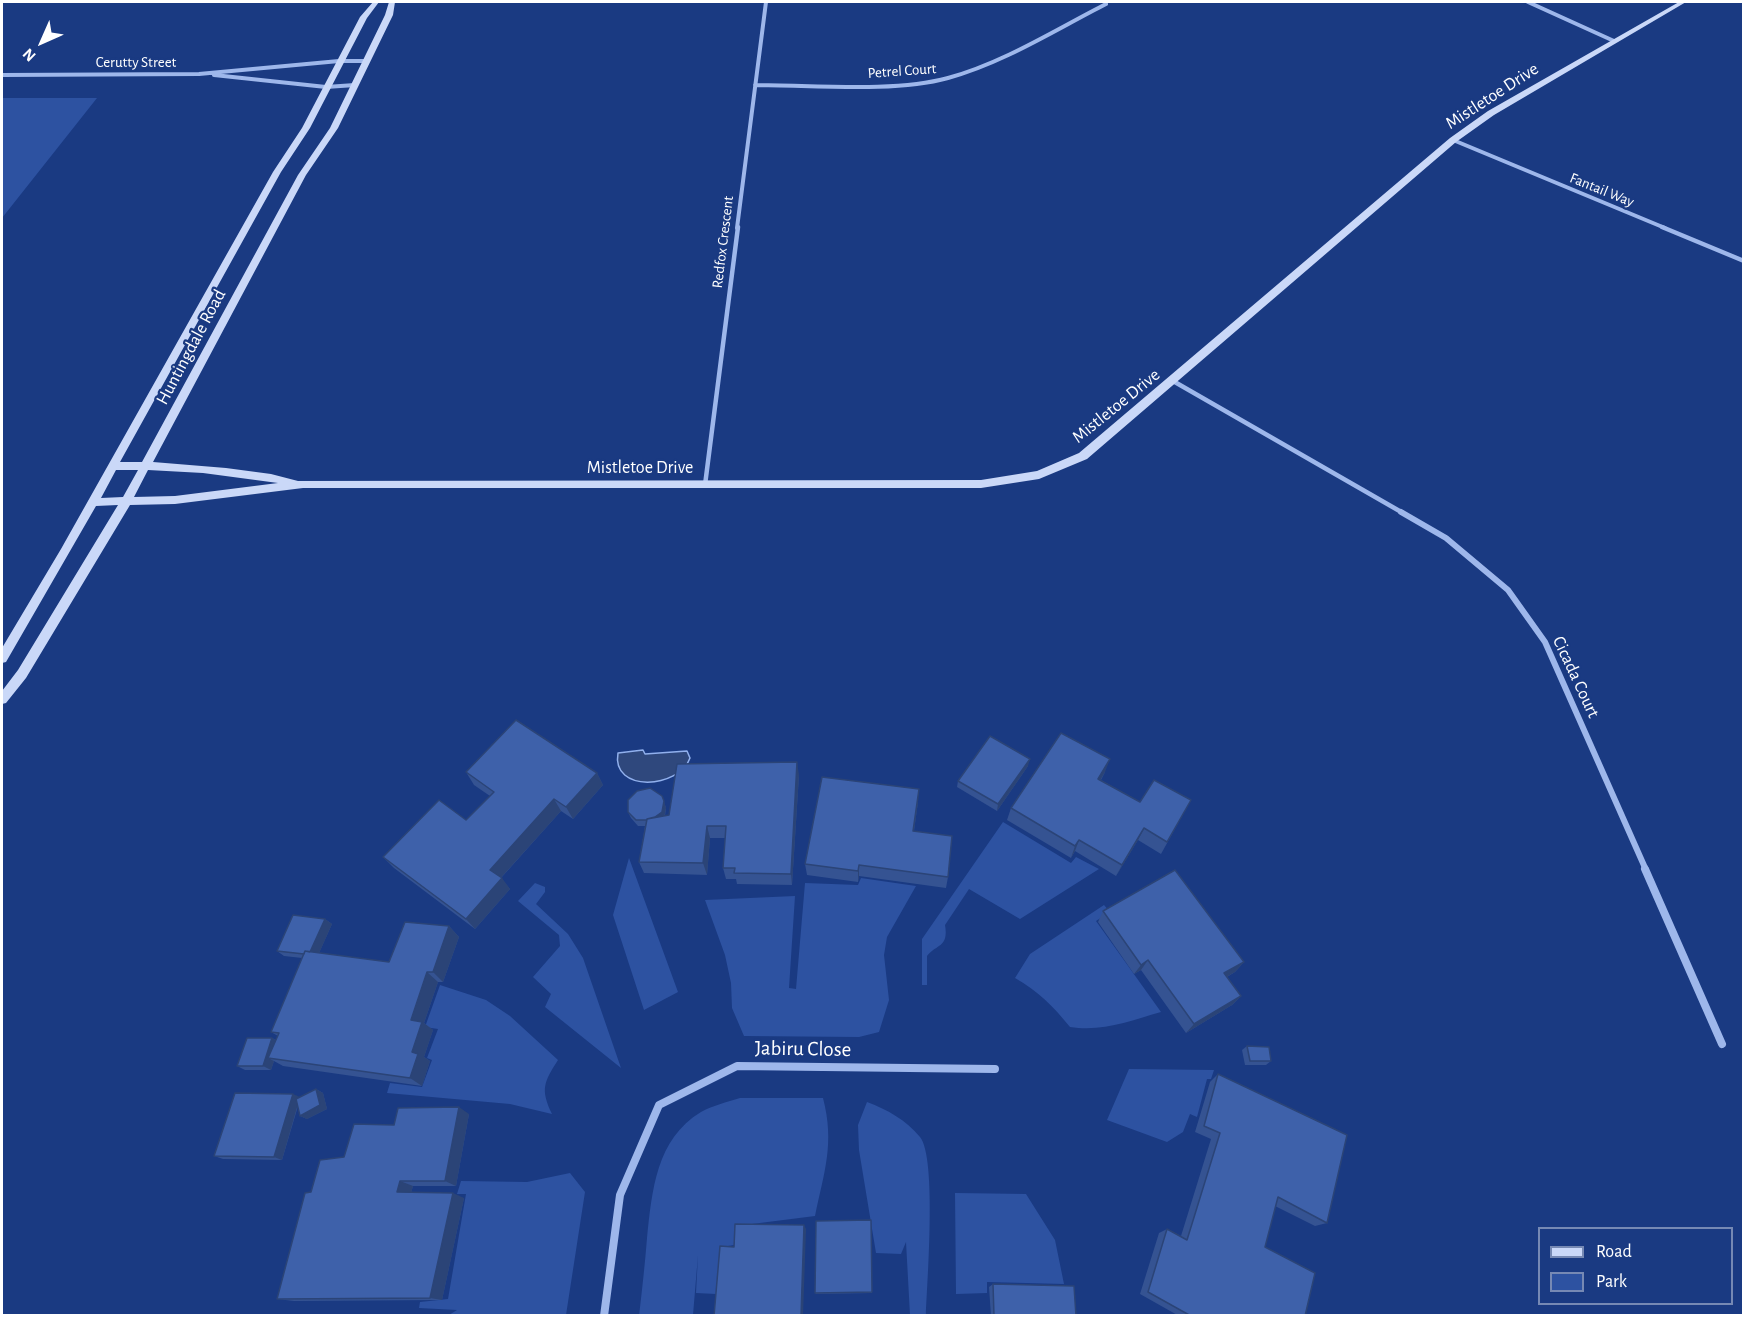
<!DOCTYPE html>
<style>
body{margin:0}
#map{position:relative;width:1745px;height:1317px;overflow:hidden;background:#1a3a82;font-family:"Alegreya Sans",sans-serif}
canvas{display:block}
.frame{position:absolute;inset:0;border:3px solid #fff;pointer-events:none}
.legend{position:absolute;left:1538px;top:1227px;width:195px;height:78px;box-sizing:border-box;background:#1a3a82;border:2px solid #7689b4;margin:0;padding:8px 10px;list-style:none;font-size:18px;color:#fff}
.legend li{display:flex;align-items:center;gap:12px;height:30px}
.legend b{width:30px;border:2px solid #7689b4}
.north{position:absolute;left:12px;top:12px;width:60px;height:60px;-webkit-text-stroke:4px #1a3a82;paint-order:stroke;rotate:225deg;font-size:16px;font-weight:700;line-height:24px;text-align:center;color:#fff}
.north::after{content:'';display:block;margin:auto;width:21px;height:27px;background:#fff;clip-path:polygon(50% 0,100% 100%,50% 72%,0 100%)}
</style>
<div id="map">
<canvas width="1745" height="1317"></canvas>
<div class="frame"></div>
<ul class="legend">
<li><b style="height:8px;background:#cad8f8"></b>Road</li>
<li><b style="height:16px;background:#2d52a1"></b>Park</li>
</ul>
<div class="north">N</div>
</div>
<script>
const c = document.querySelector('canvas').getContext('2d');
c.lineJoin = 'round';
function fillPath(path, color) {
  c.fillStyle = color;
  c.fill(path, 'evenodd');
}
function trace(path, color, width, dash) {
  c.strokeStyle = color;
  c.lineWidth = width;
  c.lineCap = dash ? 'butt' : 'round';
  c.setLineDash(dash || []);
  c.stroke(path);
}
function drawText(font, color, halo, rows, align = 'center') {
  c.font = font + ' "Alegreya Sans",sans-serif';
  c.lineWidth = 4.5;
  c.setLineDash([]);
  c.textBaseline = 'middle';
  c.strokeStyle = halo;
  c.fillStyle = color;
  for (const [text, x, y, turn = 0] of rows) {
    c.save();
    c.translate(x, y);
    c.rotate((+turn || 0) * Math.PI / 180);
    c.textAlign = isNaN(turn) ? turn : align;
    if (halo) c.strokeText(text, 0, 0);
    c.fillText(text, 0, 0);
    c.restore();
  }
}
fillPath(new Path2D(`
 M2 98H97L2 218Z
 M1003 822 1071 863 1076 857 1099 869 1020 919 969 889 945 925C949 948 936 944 927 956V985H922V939Z
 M629 858 678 992 644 1010 613 915Z
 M861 878 916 886 887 937 884 955 889 1000 879 1032 859 1037 744 1036 732 1008 731 983 725 955 705 900 795 896 789 988 796 989 805 883 858 885Z
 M535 883 545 887V892L536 904 568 934 583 958 621 1068 545 1007 551 994 533 977 560 946 559 935 518 901Z
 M1104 905 1110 912 1096 921 1161 1012C1129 1021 1103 1032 1070 1027 1053 1006 1038 991 1015 978L1030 954Z
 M440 985 486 1000 510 1016 558 1060C544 1082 540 1089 552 1114L510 1104 387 1093 390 1083 422 1087 432 1060 427 1058 438 1029 425 1027Z
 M1129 1069 1214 1070 1211 1079H1207L1197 1117 1190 1114 1183 1132 1167 1142 1107 1120Z
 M740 1098H823C835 1144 824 1172 815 1216L736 1226 734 1245 722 1247 716 1294 696 1293 698 1255 693 1315 639 1316C642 1290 645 1264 647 1238 652 1191 656 1139 701 1112 712 1106 727 1102 740 1098Z
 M867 1102C888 1110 906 1120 920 1137 937 1158 927 1284 926 1315H910L906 1242 901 1254 876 1253 859 1150 858 1125Z
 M570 1173 585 1192 566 1315H449L457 1310 419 1308 420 1302 448 1299 466 1194H457L461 1181 527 1182Z
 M955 1193 1026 1194 1055 1240 1064 1284 987 1282V1293L956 1294Z`), '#2d52a1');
const water = new Path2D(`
 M643 750 645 754 687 751 690 758C679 789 611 793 618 753Z`);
fillPath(water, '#2f487d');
trace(water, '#91b0ed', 1.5);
trace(new Path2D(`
 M1528 2 1614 41
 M2 75 199 74 339 61H367
 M214 75 326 87 355 85
 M755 85C813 85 893 93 948 78 1003 63 1055 30 1106 4
 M1453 140 1665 228
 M737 228 766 2`), '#9eb7eb', 4);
trace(new Path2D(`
 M1662 227 1744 261
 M1173 381 1403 513
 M705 485 738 227`), '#9eb7eb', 4.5);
trace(new Path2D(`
 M1401 512 1446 538 1508 590 1545 642 1646 870`), '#9eb7eb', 6);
trace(new Path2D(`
 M1645 869 1722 1044
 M604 1316 620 1195 659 1105 737 1066 995 1069`), '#9eb7eb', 8);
fillPath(new Path2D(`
 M373 2H379L367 18 310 128 281 172 120 462H142L298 175 330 128 385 15 389 2H395L393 15 338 128 306 175 153 462 226 468 271 474 298 481 981 480 1037 471 1079 453 1450 138 1488 111 1679 2H1686L1494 115 1456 142 1087 459 1039 479 981 488H303L175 504 130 505 26 678 6 703 2 704V691L18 670 118 505 96 506 6 662 2 663V648L61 549 273 172 302 128 360 17ZM116 470H138L123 497 101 498ZM148 470 203 473 278 483 175 496 134 497Z`), '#cad8f8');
fillPath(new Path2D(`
 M1028 766 997 811 957 787 958 781Z
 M466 772 597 773 603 785 573 819 561 811 501 878 510 889 475 929 394 868 383 857 466 820 490 796 474 785Z
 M1105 772 1101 780 1140 802 1191 800 1161 854 1138 840 1116 876 1075 851 1071 858 1007 820 1011 808Z
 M799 775 792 885 737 884 736 879H726L723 868 725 838H710L707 875 644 873 639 862 645 826H638L631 818 628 812 662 796 666 808 665 816 669 815Z
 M918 802 914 831 948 877 946 888 859 876 858 882 807 875 805 864Z
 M1103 911 1244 962 1235 972 1227 977 1241 996 1232 1005 1186 1033 1141 970 1134 974 1098 922Z
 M325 919 332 924 319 953 389 962 449 926 459 937 443 982H438L424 1023 433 1030 424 1057 430 1061 422 1086 283 1066 274 1061 271 1070H245L237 1066 272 1038 276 1040 278 1036 271 1032 302 958 284 956 277 951Z
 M1247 1046 1271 1061 1266 1065H1245L1242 1050Z
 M1218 1074 1327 1223 1315 1226 1275 1206 1265 1247 1305 1316H1179L1140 1294 1159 1233 1167 1229 1181 1236 1211 1139 1195 1132 1210 1082Z
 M316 1089 323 1093 327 1109 307 1119 300 1116 298 1106 282 1160 223 1159 214 1156 300 1097Z
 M469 1114 456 1186H413L411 1193 464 1198 442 1300 294 1301 277 1299 311 1192 344 1157 394 1125Z
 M871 1220 872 1293 816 1294 815 1293Z
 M993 1284 1076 1316H991L989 1287Z`), '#355392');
fillPath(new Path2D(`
 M1030 759 1028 766 997 811 998 804Z
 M1110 759 1105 772 1094 791 1098 779Z
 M797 762 799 775 792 885 791 874Z
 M597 773 603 785 573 819 566 807Z
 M919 789 918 802 912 843 913 831Z
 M554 799 561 811 498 881 490 870Z
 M664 801 666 808 664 818 652 820Z
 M707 826 710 838 707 875 703 863Z
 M1144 828 1138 840 1116 876 1122 865Z
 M1079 840 1075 851 1071 858 1075 846Z
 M859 865V876L858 882V871Z
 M502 878 510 889 475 929 466 919Z
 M325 919 332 924 316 960 309 955Z
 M449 926 459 937 443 982 433 972Z
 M1148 960 1141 970 1134 974 1141 965Z
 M1244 962 1235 972 1216 983 1224 973Z
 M427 972 438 982 424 1023 433 1030 424 1057 430 1061 422 1086 410 1078 412 1052 411 1020Z
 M1241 996 1232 1005 1186 1033 1194 1024Z
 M272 1038 280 1042 268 1058 274 1061 271 1070 263 1066Z
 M316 1089 323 1093 327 1109 307 1119 300 1116Z
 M293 1094 300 1097 282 1160 274 1157Z
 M459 1107 469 1114 456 1186 445 1181Z
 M400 1181 413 1186 410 1197 397 1192Z
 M453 1193 464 1198 442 1300 430 1298Z
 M804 1225 806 1229 803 1316H801Z`), '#2b4477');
const building = new Path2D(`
 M516 720 597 773 566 807 554 799 490 870 502 878 466 919 383 857 439 800 466 820 494 792 466 772Z
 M1061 733 1110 759 1098 779 1140 802 1154 780 1191 800 1167 842 1144 828 1122 865 1079 840 1075 846 1011 808Z
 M990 736 1030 759 998 804 958 781Z
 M797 762 791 874 734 873 735 868H723L726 826H707L703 863 639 862 647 819 669 815 677 764Z
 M822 777 919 789 913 831 952 836 948 877 859 865 858 871 805 864Z
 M650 788 662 796 664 801 662 812 655 817 647 819V820H636L628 812V800L637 791Z
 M1175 870 1244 962 1224 973 1241 996 1194 1024 1148 960 1141 965 1103 911Z
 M293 915 325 919 310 952 305 951 304 954 277 951Z
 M405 922 449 926 433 972H427L411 1020 422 1022 412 1052 418 1054 410 1078 268 1058 279 1033 271 1032 305 951 389 962Z
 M247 1038H272L263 1066H237Z
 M1247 1046 1269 1047 1271 1061H1250Z
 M1218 1074 1347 1135 1327 1223 1278 1197 1265 1247 1315 1273 1305 1316H1191L1148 1292 1167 1229 1187 1240 1220 1133 1204 1126Z
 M316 1089 320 1105 300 1116 296 1099Z
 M235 1093 293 1094 274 1157 214 1156Z
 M459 1107 445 1181H400L397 1192 453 1193 430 1298 277 1299 305 1193 311 1192 320 1160 344 1157 354 1124 394 1125 398 1108Z
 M871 1220 872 1292 815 1293 816 1221Z
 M735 1224 804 1225 801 1316H714L720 1246 734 1247Z
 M993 1284 1074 1286 1076 1316H994Z`);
fillPath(building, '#3e61aa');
trace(building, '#2b4477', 1.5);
drawText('15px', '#fff', '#1a3a82', [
 ["Cerutty Street",136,62],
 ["Petrel Court",902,71,-4],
 ["Fantail Way",1602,190,22],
 ["Redfox Crescent",723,242,-83]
]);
drawText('18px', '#fff', '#1a3a82', [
 ["Mistletoe Drive",1492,96,-33],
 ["Huntingdale Road",191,347,-62],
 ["Mistletoe Drive",1116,406,-39],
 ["Mistletoe Drive",640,468],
 ["Cicada Court",1576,677,65]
]);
drawText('21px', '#fff', '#1a3a82', [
 ["Jabiru Close",803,1049,1]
]);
</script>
